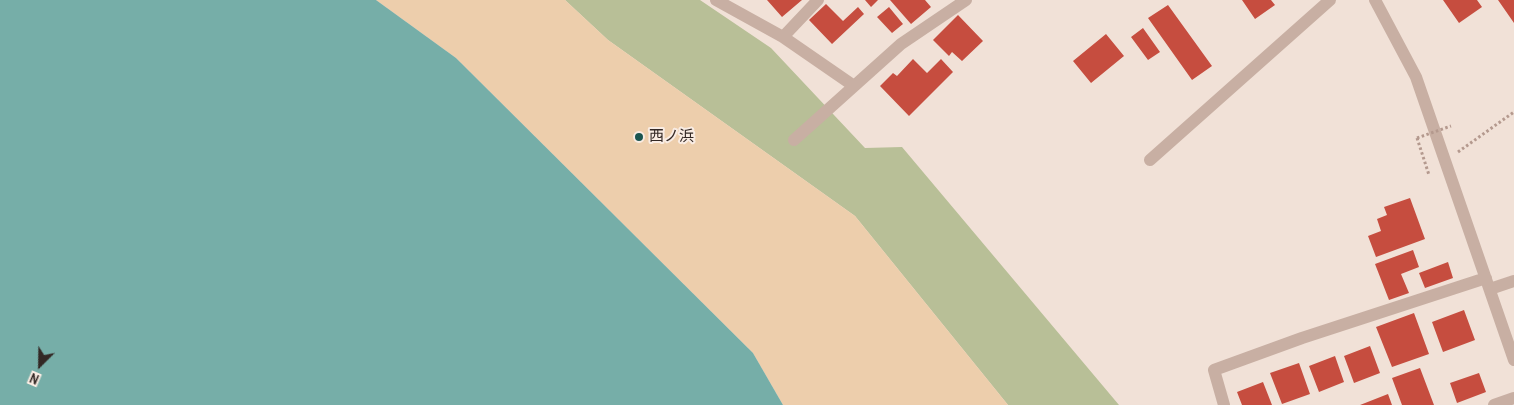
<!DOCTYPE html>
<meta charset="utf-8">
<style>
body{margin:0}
#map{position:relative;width:1514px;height:405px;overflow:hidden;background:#f1e1d7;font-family:"Archivo Narrow",sans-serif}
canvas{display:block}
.north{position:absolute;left:15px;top:340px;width:50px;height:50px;-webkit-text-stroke:4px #f9ece3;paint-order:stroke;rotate:203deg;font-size:14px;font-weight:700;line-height:20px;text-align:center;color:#332825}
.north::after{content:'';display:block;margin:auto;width:18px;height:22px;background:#332825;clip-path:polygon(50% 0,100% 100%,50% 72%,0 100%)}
</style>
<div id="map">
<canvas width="1514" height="405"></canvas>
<div class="north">N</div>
</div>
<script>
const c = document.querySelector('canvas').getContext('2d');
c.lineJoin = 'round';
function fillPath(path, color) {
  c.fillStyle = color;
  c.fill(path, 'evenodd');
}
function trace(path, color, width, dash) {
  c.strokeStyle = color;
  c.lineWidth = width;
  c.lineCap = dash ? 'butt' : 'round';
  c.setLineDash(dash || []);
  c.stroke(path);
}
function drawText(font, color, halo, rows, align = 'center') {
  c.font = font + ' "Archivo Narrow","Noto Sans JP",sans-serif';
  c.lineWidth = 4;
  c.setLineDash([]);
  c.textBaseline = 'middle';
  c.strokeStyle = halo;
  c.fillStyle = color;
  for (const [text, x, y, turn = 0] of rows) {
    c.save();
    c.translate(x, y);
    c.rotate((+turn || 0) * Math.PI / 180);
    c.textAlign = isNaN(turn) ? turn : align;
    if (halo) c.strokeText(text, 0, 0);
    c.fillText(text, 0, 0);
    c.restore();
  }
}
fillPath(new Path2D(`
 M565 0H700L771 48 865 148 902 147 1119 405H1008L855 216 608 40Z`), '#b8bf97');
fillPath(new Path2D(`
 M376 0H565L608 40 855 216 1008 405H783L753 353 456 58Z`), '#edceac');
fillPath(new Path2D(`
 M0 0H376L456 58 753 353 783 405H0Z`), '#76aea8');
fillPath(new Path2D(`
 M767 0H802L782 17Z
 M865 0H878L871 7Z
 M890 0H925L931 7 911 24Z
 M1242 0H1271L1275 5 1255 19Z
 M1443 0H1477L1482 7 1459 23Z
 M1498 0H1514V23Z
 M826 4 843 21 858 7 864 14 832 44 809 20Z
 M1168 5 1212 66 1192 80 1148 18Z
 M889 7 903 24 892 33 877 17Z
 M958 15 983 41 962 61 952 52 949 56 933 40Z
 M1143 28 1160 52 1148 60 1131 37Z
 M1106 34 1124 56 1091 83 1073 61Z
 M913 59 927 73 941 59 953 72 909 116 880 86 893 73 897 76Z
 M1410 198 1425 239 1376 257 1368 236 1381 231 1377 219 1387 215 1384 207Z
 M1413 250 1419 267 1401 274 1409 293 1389 300 1375 264Z
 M1448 262 1453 278 1425 288 1419 273Z
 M1464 310 1475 340 1443 352 1432 322Z
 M1414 313 1429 354 1392 367 1376 327Z
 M1370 346 1380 373 1354 383 1344 356Z
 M1335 356 1344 382 1319 392 1309 366Z
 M1299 363 1310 394 1282 404 1270 373Z
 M1420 368 1434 405H1402L1392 378Z
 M1479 373 1486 392 1457 403 1450 383Z
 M1263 382 1272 405H1242L1237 392Z
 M1388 394 1392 405H1360Z`), '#c64d3f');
trace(new Path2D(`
 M1417 138 1429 175
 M1458 152 1514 112`), '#b4998e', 3, [2.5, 2.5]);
trace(new Path2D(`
 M716 0 783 37 854 86
 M1375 0 1416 77 1514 360
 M783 37 818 0
 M794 140 901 44 966 0
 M1150 160 1330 0
 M1490 289 1514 281
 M1224 405 1214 370 1302 338 1486 278
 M1494 405 1514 398`), '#c8afa3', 12);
trace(new Path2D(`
 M1417 138 1451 126`), '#b4998e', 3, [2.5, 2.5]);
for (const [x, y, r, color] of [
 [639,137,5,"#1b5550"]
]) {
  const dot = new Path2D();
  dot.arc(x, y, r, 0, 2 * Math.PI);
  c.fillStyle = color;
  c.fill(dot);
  trace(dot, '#f9ece3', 2);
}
drawText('15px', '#332825', '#f9ece3', [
 ["西ノ浜",649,137]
], 'left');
</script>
